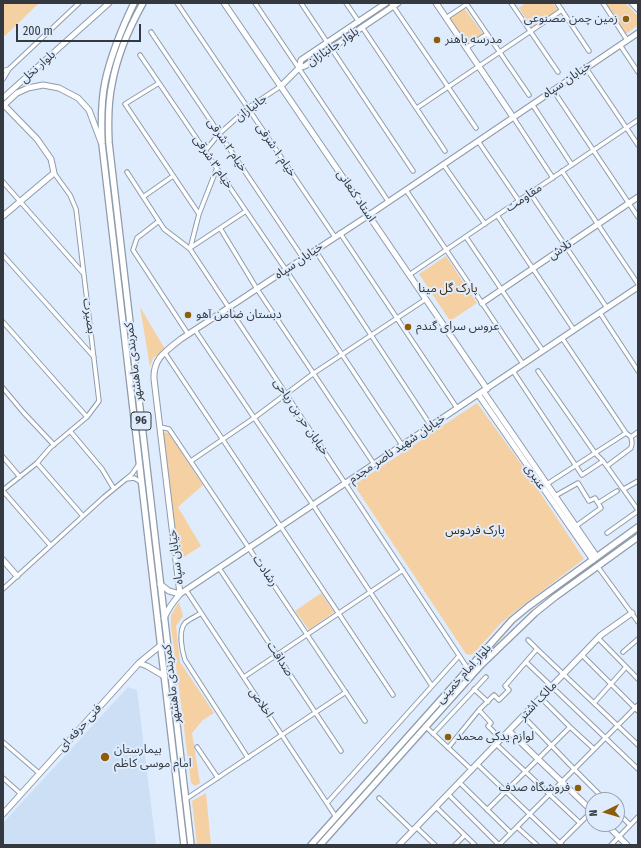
<!DOCTYPE html>
<meta charset="utf-8">
<style>
body{margin:0}
#map{position:relative;width:641px;height:848px;overflow:hidden;background:#deecfd;font-family:"Fira Sans Condensed",sans-serif}
canvas{display:block}
.frame{position:absolute;inset:0;border:4px solid #343940;pointer-events:none}
.north{position:absolute;left:585px;top:792px;width:40px;height:40px;box-sizing:border-box;background:#deecfd;border:1px solid #9aa4b1;border-radius:50%;rotate:265deg;font-size:11px;font-weight:700;line-height:16px;text-align:center;color:#343940}
.north::after{content:'';display:block;margin:auto;width:14px;height:18px;background:#8f5d0a;clip-path:polygon(50% 0,100% 100%,50% 72%,0 100%)}
.scale{position:absolute;left:16px;top:24px;width:125px;height:18px;box-sizing:border-box;border:2px solid #343940;border-top:0;padding-left:5px;font-size:12px;line-height:14px;white-space:nowrap;color:#343940;-webkit-text-stroke:3px #deecfd;paint-order:stroke}
</style>
<div id="map">
<canvas width="641" height="848"></canvas>
<div class="frame"></div>
<div class="north">N</div>
<div class="scale">200 m</div>
</div>
<script>
const c = document.querySelector('canvas').getContext('2d');
c.lineJoin = 'round';
function fillPath(path, color) {
  c.fillStyle = color;
  c.fill(path, 'evenodd');
}
function trace(path, color, width, dash) {
  c.strokeStyle = color;
  c.lineWidth = width;
  c.lineCap = dash ? 'butt' : 'round';
  c.setLineDash(dash || []);
  c.stroke(path);
}
function drawText(font, color, halo, rows, align = 'center') {
  c.font = font + ' "Fira Sans Condensed","Noto Sans Arabic",sans-serif';
  c.lineWidth = 4;
  c.setLineDash([]);
  c.textBaseline = 'middle';
  c.strokeStyle = halo;
  c.fillStyle = color;
  for (const [text, x, y, turn = 0] of rows) {
    c.save();
    c.translate(x, y);
    c.rotate((+turn || 0) * Math.PI / 180);
    c.textAlign = isNaN(turn) ? turn : align;
    if (halo) c.strokeText(text, 0, 0);
    c.fillText(text, 0, 0);
    c.restore();
  }
}
fillPath(new Path2D(`
 M128 687 137 690 156 845H3V823Z`), '#cddff5');
fillPath(new Path2D(`
 M3 3H39L5 36 3 33Z
 M526 3H552L558 10 532 28 519 8Z
 M605 3H625L638 16V25L626 34Z
 M464 8 484 35 467 46 449 19Z
 M446 256 477 303 450 321 419 274Z
 M140 307 165 349 153 358 150 367Z
 M477 403 519 461 584 559 518 609 501 623 474 653 471 655 466 654 354 485Z
 M163 432 169 433 203 485 178 507 201 546 179 560Z
 M321 593 334 612 309 630 295 611Z
 M179 602 183 616 176 626 180 662 214 713 203 720 192 733 200 783 195 786 191 783 171 626V615Z
 M206 793 211 845H197L192 801Z`), '#f5d0a3');
const street = new Path2D(`
 M177 3 335 237
 M255 3 388 201
 M301 3 413 171
 M346 3 359 22
 M391 3 476 128
 M466 3 529 95
 M511 3 558 72
 M557 3 589 51
 M603 3 627 40
 M446 18 467 4
 M362 27 445 151
 M151 32 303 258
 M620 45 638 72
 M466 48 487 34
 M140 55 286 270 402 445
 M586 68 638 145
 M3 71 9 69 79 3
 M3 79 9 69
 M159 83 125 104 199 214
 M553 90 638 217
 M532 104 572 165
 M417 108 562 10
 M513 117 553 178
 M478 141 519 201
 M205 151 219 134 248 108 281 86
 M443 164 485 224
 M562 171 638 284
 M127 172 164 229 190 249 468 669
 M3 182 83 273
 M406 190 523 364
 M530 193 607 308
 M143 197 173 176
 M497 215 574 330
 M159 221 137 238 133 250 188 334
 M220 228 257 289 374 464
 M340 233 457 408
 M466 237 543 351
 M190 248 246 211
 M190 249 199 214 217 168
 M315 250 431 426
 M3 255 94 357
 M409 275 638 120
 M600 313 638 371
 M3 322 87 417
 M195 330 313 505 432 686
 M562 338 626 433
 M165 353 393 695
 M513 371 582 475 603 461
 M538 371 595 453 603 461 638 510
 M3 388 23 412 54 445
 M160 427 169 429 365 721
 M70 431 102 469 114 489
 M3 457 20 477
 M191 461 254 418 314 373 426 299
 M37 463 83 516
 M139 464 132 474 126 479 134 478 141 482
 M607 466 631 448 632 443 631 437
 M547 484 626 433 631 437 638 432
 M624 489 638 481
 M3 490 37 463 50 448 87 417 99 401 76 209 70 195 54 173
 M3 491 50 545
 M555 496 578 483 589 501 595 498 601 508 576 526
 M598 503 617 491
 M607 533 638 511
 M598 567 638 622
 M219 568 341 751
 M3 589 104 497 126 479
 M186 590 336 817
 M201 613C197 616 189 619 185 623 178 631 182 651 185 660L248 758
 M598 638 638 679
 M528 640 537 649
 M623 652 638 639
 M582 655 638 711
 M526 662 638 769
 M244 677 403 570
 M474 689 488 702
 M541 698 570 727 594 749
 M594 703 626 667
 M479 710 491 723 488 726 501 739
 M523 716 574 769 605 800
 M425 726 472 770
 M433 734 486 677
 M3 742 39 773
 M496 744 580 823
 M197 747 218 778
 M448 748 479 710 494 695 499 700 509 690 505 686 537 649 638 745
 M477 764 562 845
 M3 778 21 794
 M459 782 511 833
 M448 794 499 845
 M379 798 413 831
 M186 799 346 692
 M327 803 459 656
 M436 807 475 845
 M487 810 570 727
 M617 812 630 825
 M416 827 435 845
 M517 827 537 845
 M560 843 592 811
 M455 845 465 835
 M499 845 638 705
 M611 845 638 817`);
const secondary = new Path2D(`
 M224 3 487 389
 M436 3 513 117
 M632 3 638 9
 M299 68 301 60 386 3
 M281 86 299 68 305 66 398 3
 M3 98 109 3
 M3 104 37 139 51 159 54 173 3 216
 M3 106 17 93 28 88 43 85 59 88 78 98 89 110 101 142
 M482 303 638 197
 M483 391 597 557
 M478 394 593 560
 M3 560 17 576
 M160 584 169 591 180 594
 M180 594 154 379C153 358 166 351 181 339L369 215 638 33
 M164 618C168 609 173 602 180 594L638 287
 M139 663 147 666 164 676
 M509 731 593 812
 M3 814 139 663 161 645
 M606 824 627 845
 M399 845 601 635 632 613`);
const primary = new Path2D(`
 M134 3C122 28 111 54 105 82 101 102 101 123 102 144L184 845
 M143 3C129 28 117 56 112 84 108 103 108 123 109 143L191 845
 M311 845 512 620 529 606 638 527
 M320 845 481 665 535 613 555 597 638 537`);
trace(street, '#8f9cac', 5.5);
trace(secondary, '#8f9cac', 7);
trace(primary, '#8f9cac', 8);
trace(street, '#fff', 3.5);
trace(secondary, '#fff', 5);
trace(primary, '#fff', 5.5);
for (const [x, y, r, color] of [
 [626,19,4,"#8f5d0a"],
 [437,40,4,"#8f5d0a"],
 [188,315,4,"#8f5d0a"],
 [408,327,4,"#8f5d0a"],
 [448,737,4,"#8f5d0a"],
 [105,757,5,"#8f5d0a"],
 [578,788,4,"#8f5d0a"]
]) {
  const dot = new Path2D();
  dot.arc(x, y, r, 0, 2 * Math.PI);
  c.fillStyle = color;
  c.fill(dot);
  trace(dot, '#deecfd', 1.5);
}
for (const [x, y, w] of [
 [141,421,20]
]) {
  const box = new Path2D();
  box.roundRect(x - w / 2, y - 9, w, 18, 3);
  c.fillStyle = '#deecfd';
  c.fill(box);
  trace(box, '#343940', 1);
}
drawText('bold 11px', '#343940', null, [
 ["96",141,421]
]);
drawText('12px', '#343940', '#deecfd', [
 ["زمین چمن مصنوعی",618,19,"right"],
 ["مدرسه باهنر",445,40],
 ["دبستان ضامن آهو",196,315],
 ["عروس سرای گندم",416,327],
 ["لوازم یدکی محمد",456,737],
 ["بیمارستان",114,750],
 ["امام موسی کاظم",114,764],
 ["فروشگاه صدف",570,788,"right"]
], 'left');
drawText('12px', '#343940', '#deecfd', [
 ["بلوار جانبازان",333,47,-34],
 ["بلوار نخل",38,67,-42],
 ["خیابان سپاه",567,80,-34],
 ["جانبازان",251,108,-37],
 ["خیام ۲ شرقی",227,145,56],
 ["خیام ۱ شرقی",276,150,56],
 ["خیام ۳ شرقی",213,162,56],
 ["استاد کنعانی",356,196,56],
 ["مقاومت",524,198,-34],
 ["تلاش",560,250,-34],
 ["خیابان سپاه",299,261,-34],
 ["بصیرت",89,316,82],
 ["کمربندی ماهشهر",134,362,-97],
 ["خیابان حر بن ریاحی",301,417,56],
 ["خیابان شهید ناصر مجدم",397,449,-34],
 ["عنبری",535,477,55],
 ["خیابان سپاه",176,557,-97],
 ["رشادت",265,571,56],
 ["صداقت",280,659,57],
 ["بلوار امام خمینی",464,674,-48],
 ["کمربندی ماهشهر",172,684,-97],
 ["مالک اشتر",538,701,-46],
 ["اخلاص",261,703,56],
 ["فنی حرفه ای",80,728,-48]
]);
drawText('12px', '#3f2704', '#deecfd', [
 ["پارک گل مینا",448,289],
 ["پارک فردوس",475,531]
]);
</script>
